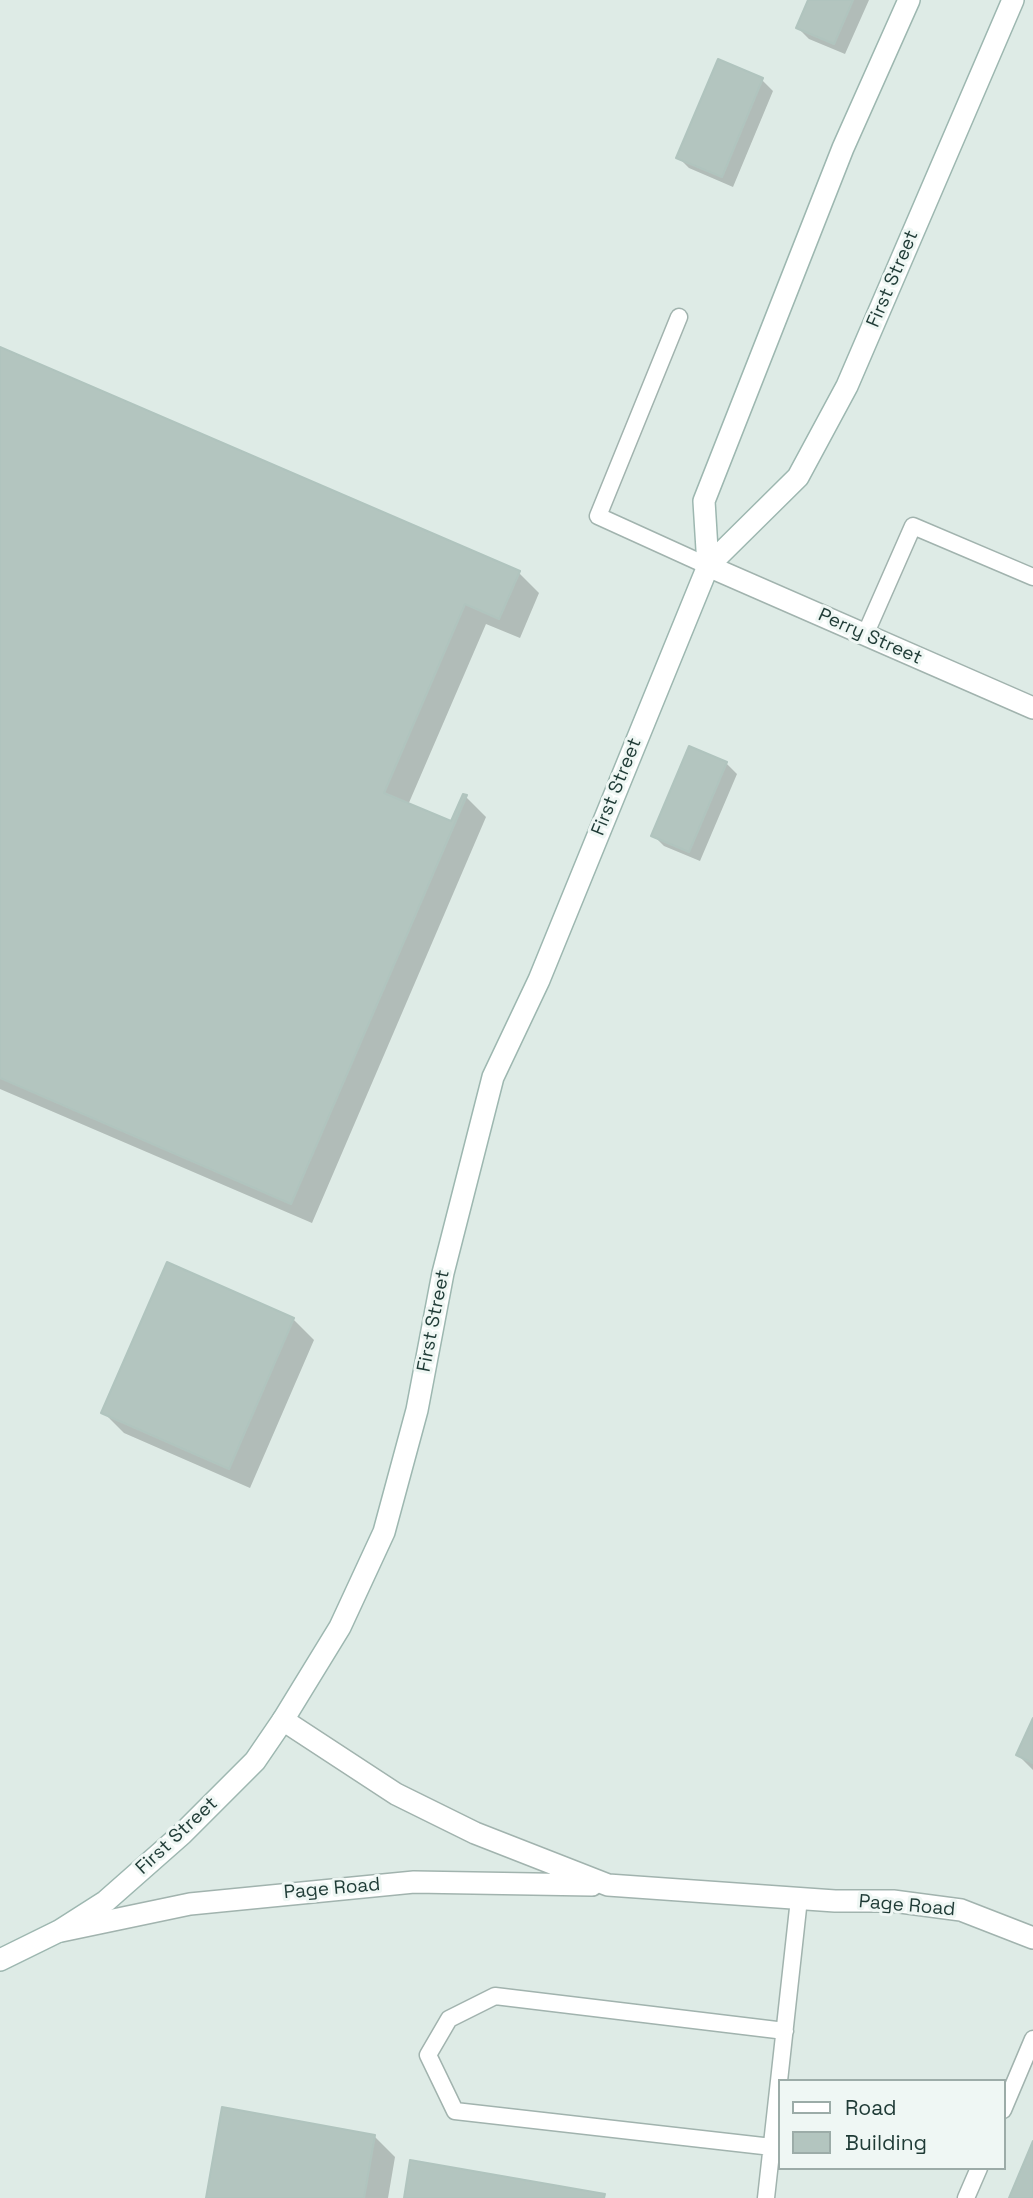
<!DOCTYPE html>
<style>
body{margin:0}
#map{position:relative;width:1033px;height:2198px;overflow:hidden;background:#deebe6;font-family:"Space Grotesk",sans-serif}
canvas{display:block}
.legend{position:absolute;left:778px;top:2079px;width:228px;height:91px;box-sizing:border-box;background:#eff7f4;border:2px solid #9caca8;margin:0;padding:9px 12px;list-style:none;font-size:21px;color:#1f3b36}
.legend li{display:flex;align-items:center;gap:14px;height:35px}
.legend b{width:35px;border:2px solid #9caca8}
</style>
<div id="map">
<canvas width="1033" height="2198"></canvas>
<ul class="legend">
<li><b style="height:9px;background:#fff"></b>Road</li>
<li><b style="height:19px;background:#b3c5bf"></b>Building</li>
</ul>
</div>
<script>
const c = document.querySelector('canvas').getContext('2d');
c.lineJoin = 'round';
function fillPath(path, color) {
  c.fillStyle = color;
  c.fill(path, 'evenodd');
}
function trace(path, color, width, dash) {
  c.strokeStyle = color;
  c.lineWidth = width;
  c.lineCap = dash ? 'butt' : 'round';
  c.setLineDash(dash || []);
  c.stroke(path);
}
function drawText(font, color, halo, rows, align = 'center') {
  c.font = font + ' "Space Grotesk",sans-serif';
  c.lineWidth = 6;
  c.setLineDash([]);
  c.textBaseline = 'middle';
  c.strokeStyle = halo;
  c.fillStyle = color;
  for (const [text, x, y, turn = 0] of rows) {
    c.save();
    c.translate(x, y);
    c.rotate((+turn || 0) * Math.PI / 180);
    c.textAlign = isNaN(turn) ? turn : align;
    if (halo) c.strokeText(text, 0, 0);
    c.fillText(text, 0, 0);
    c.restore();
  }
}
fillPath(new Path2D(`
 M810 0H869L845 54 809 39 798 28Z
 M719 61 762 80 773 91 733 187 689 168 678 157Z
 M0 349 519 573 539 593 520 638 486 624 408 805 451 824 466 797 486 817 312 1223 0 1089Z
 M690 748 726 763 737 774 700 861 664 846 653 835Z
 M293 1319 314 1340 250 1488 124 1433 104 1413Z
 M1033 1723V1770L1018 1755Z
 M374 2136 395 2157 388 2198H208Z`), '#0003');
const building = new Path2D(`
 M808 0H853L834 44 796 28Z
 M718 59 763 78 722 177 676 158Z
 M0 347 520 571 499 619 465 604 384 793 451 821 463 794 467 795 291 1204 0 1078Z
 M689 746 727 762 689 852 651 836Z
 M167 1262 294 1318 229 1469 101 1413Z
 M1033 1718V1763L1016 1755Z
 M222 2107 375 2135 364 2198H206Z
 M1033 2141V2198H1009Z
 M410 2160 605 2194 604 2198H404Z`);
fillPath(building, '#b3c5bf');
trace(building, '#b0c4be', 2);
const lane = new Path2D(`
 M679 317 598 516 708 566
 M865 635 913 526 1033 577
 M779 2081 799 1899
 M1003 2110 1033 2039
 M772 2147 455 2111 428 2055 449 2019 495 1996 785 2031
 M766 2198 779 2081
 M966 2198 979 2168`);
const street = new Path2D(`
 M708 566 1033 708
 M283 1720 396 1794 475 1833 608 1885 835 1901H893L961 1910 1033 1938
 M61 1931 190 1904 414 1882 592 1885`);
const secondary = new Path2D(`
 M708 566 704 501 843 148 909 0
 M0 1960 59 1931 106 1901 182 1834 255 1761 283 1720 340 1627 384 1532 417 1410 443 1273 493 1077 539 980 708 566 798 477 847 386 1013 0`);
trace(lane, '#a1b3ae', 19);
trace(street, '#a1b3ae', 24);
trace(secondary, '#9db7b0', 24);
trace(lane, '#fff', 16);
trace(street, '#fff', 21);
trace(secondary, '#fff', 21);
drawText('19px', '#1f3b36', '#eff7f4', [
 ["First Street",893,279,-67],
 ["Perry Street",870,637,24],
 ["First Street",617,787,-68],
 ["First Street",434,1321,-79],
 ["First Street",177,1836,-43],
 ["Page Road",332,1889,-5],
 ["Page Road",907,1906,5]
]);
</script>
